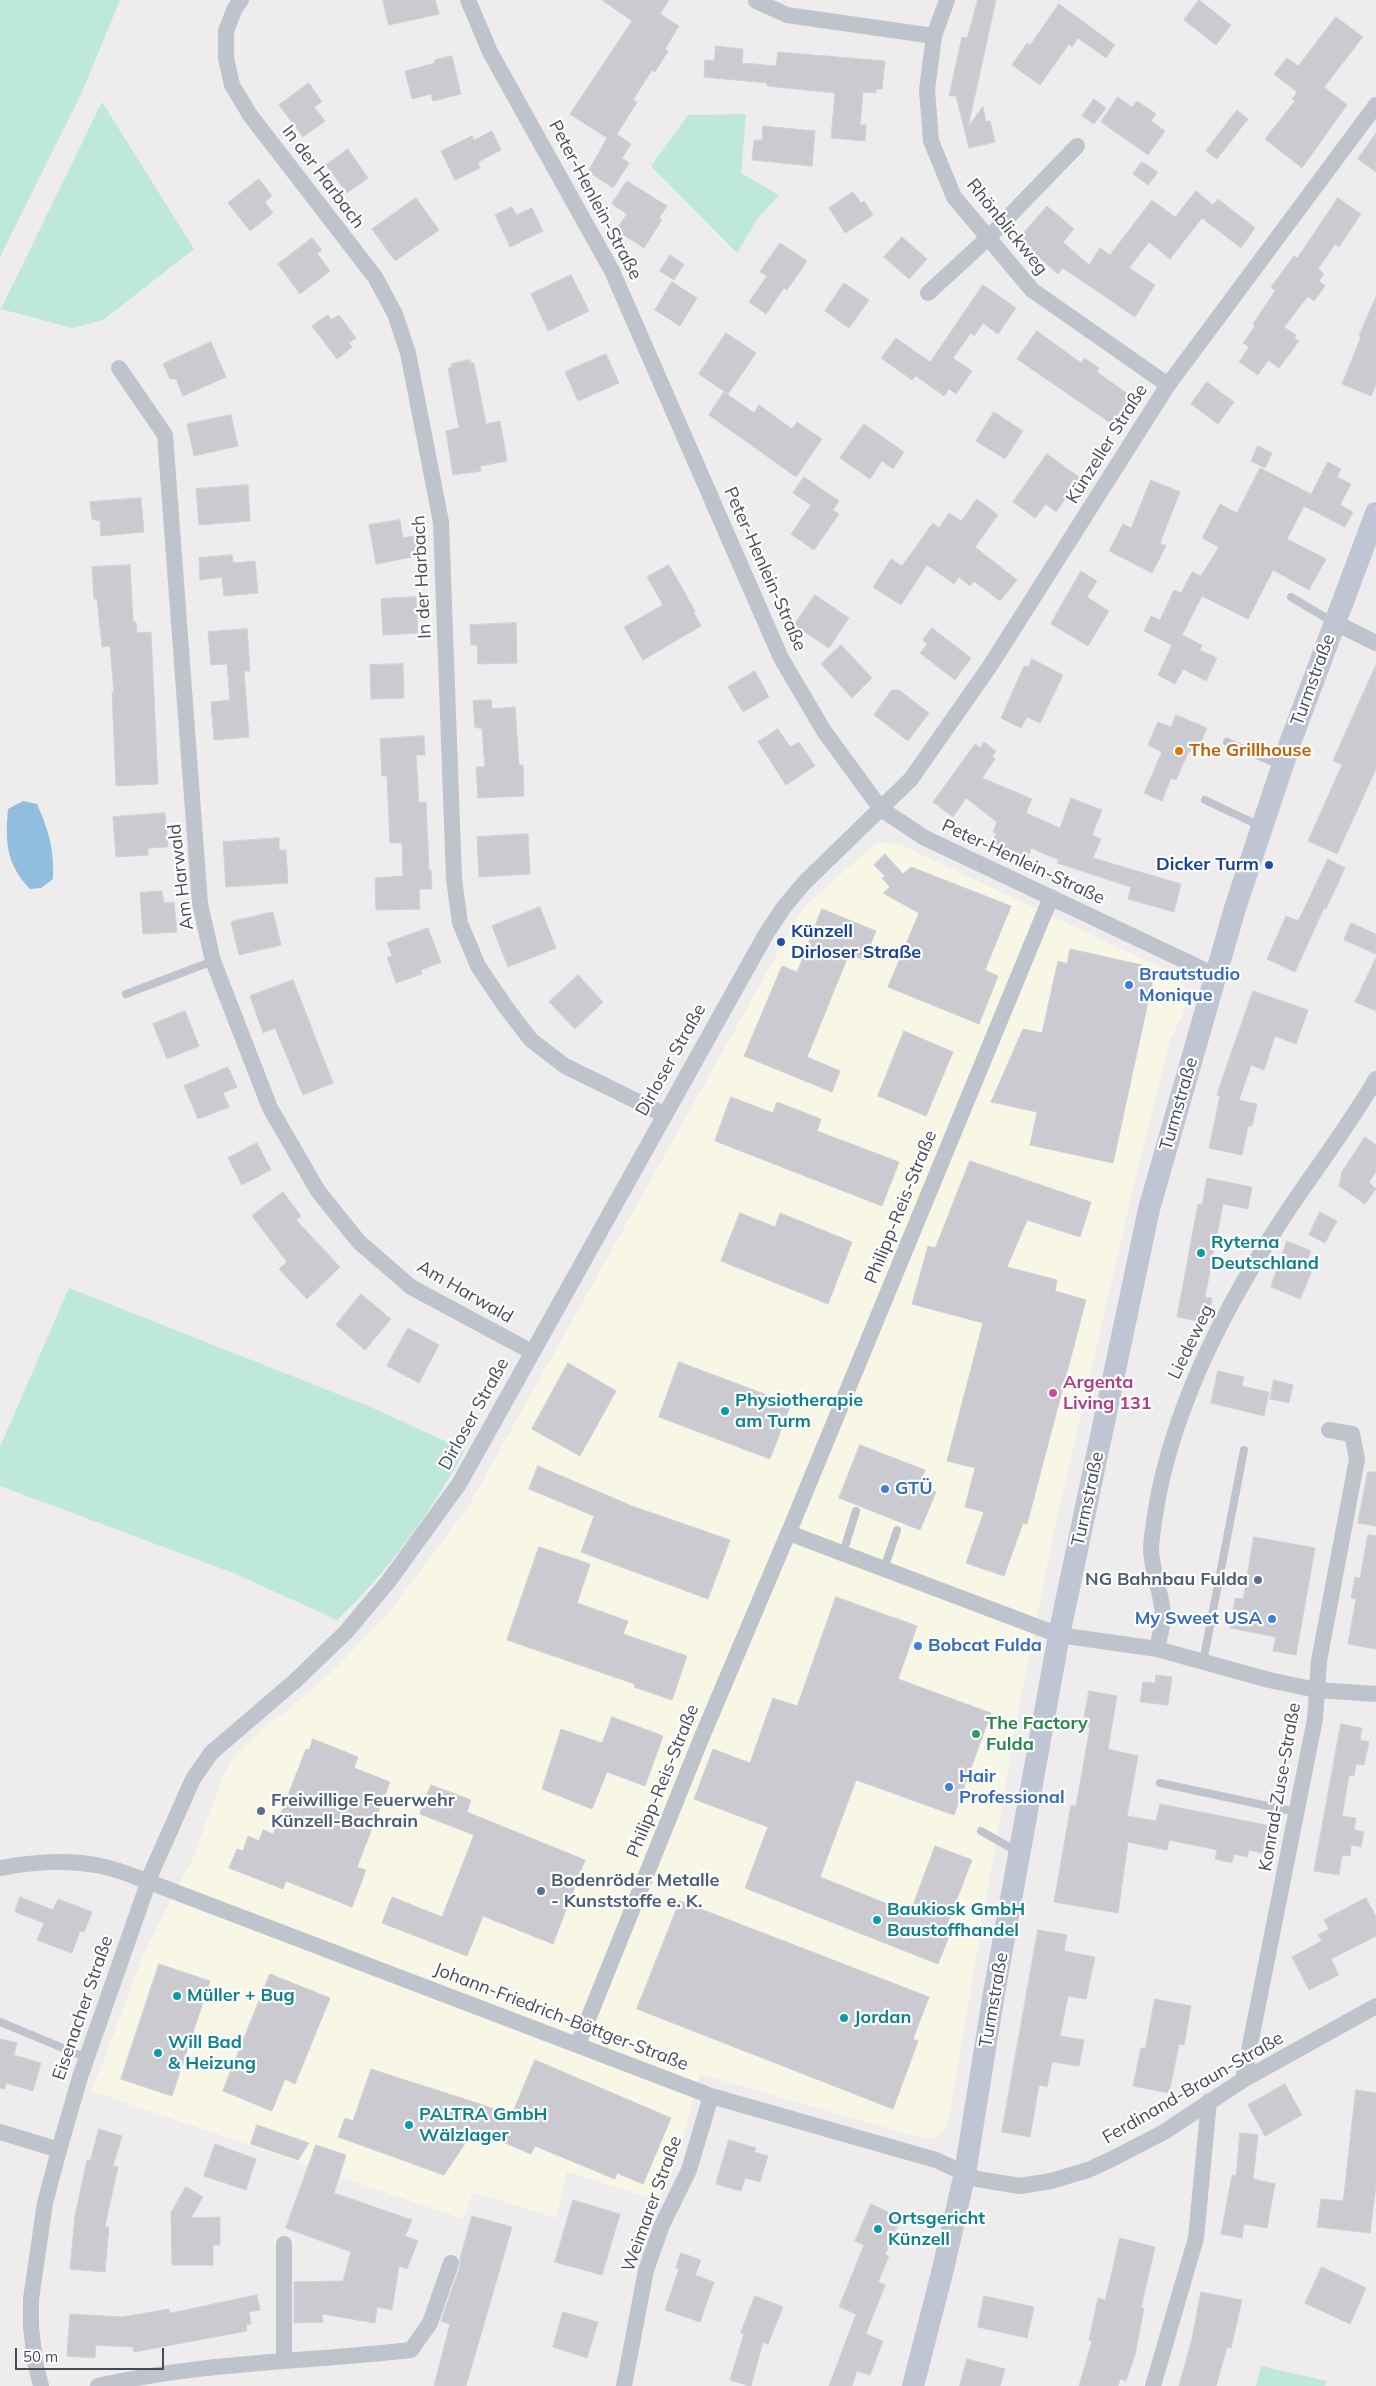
<!DOCTYPE html>
<meta charset="utf-8">
<style>
body{margin:0}
#map{position:relative;width:1376px;height:2386px;overflow:hidden;background:#eeecec;font-family:Mulish,sans-serif}
canvas{display:block}
.scale{position:absolute;left:15px;top:2348px;width:149px;height:22px;box-sizing:border-box;border:2px solid #474b56;border-top:0;padding-left:6px;font-size:15px;line-height:18px;white-space:nowrap;color:#474b56;-webkit-text-stroke:4px #fff;paint-order:stroke}
</style>
<div id="map">
<canvas width="1376" height="2386"></canvas>
<div class="scale">50 m</div>
</div>
<script>
const c = document.querySelector('canvas').getContext('2d');
c.lineJoin = 'round';
function fillPath(path, color) {
  c.fillStyle = color;
  c.fill(path, 'evenodd');
}
function trace(path, color, width, dash) {
  c.strokeStyle = color;
  c.lineWidth = width;
  c.lineCap = dash ? 'butt' : 'round';
  c.setLineDash(dash || []);
  c.stroke(path);
}
function drawText(font, color, halo, rows, align = 'center') {
  c.font = font + ' Mulish,sans-serif';
  c.lineWidth = 4.5;
  c.setLineDash([]);
  c.textBaseline = 'middle';
  c.strokeStyle = halo;
  c.fillStyle = color;
  for (const [text, x, y, turn = 0] of rows) {
    c.save();
    c.translate(x, y);
    c.rotate((+turn || 0) * Math.PI / 180);
    c.textAlign = isNaN(turn) ? turn : align;
    if (halo) c.strokeText(text, 0, 0);
    c.fillText(text, 0, 0);
    c.restore();
  }
}
fillPath(new Path2D(`
 M883 842 901 845 1164 969 1180 980 1185 988 1187 997 1182 1017 1170 1039 1137 1171 1054 1531 1016 1722 949 2119 944 2131 933 2138H921L700 2074 677 2160 658 2200 567 2172 556 2218 473 2192 463 2219 92 2091 146 1948 195 1854 223 1775 233 1758 269 1722 288 1710 334 1670 362 1641 391 1610 468 1507 803 908 874 845Z`), '#f8f7e6');
fillPath(new Path2D(`
 M0 0H120L82 92 0 257Z
 M102 102 194 249 103 320 72 328 1 309Z
 M746 114 741 173 779 195 758 218 737 253 651 166 688 115Z
 M69 1288 368 1406 465 1450C432 1511 387 1573 337 1620L236 1574 0 1486V1447Z
 M1261 2366 1327 2381 1325 2386H1256Z`), '#bee8d8');
fillPath(new Path2D(`
 M23 801 37 804C49 831 54 849 53 879L41 888 30 889C6 864 5 842 8 809Z`), '#91bddf');
const building = new Path2D(`
 M383 0H435L439 14 389 25Z
 M602 0H669L660 14 679 26 665 49 668 51 655 72 652 70 633 100 637 102 617 134 631 144 622 158 629 163 613 188 592 174 593 172 589 170 607 138 570 114 632 21Z
 M978 0H996L968 127 983 106 986 122 990 121 995 142 969 148 956 96H949L962 37 967 38Z
 M1199 0 1231 25 1216 45 1184 20Z
 M1059 4 1115 45 1106 58 1078 38 1072 47 1069 44 1040 85 1012 65 1027 43 1030 45Z
 M1336 17 1363 37 1324 87 1347 105 1302 168 1265 139 1295 101 1292 99 1297 92 1274 74 1287 58 1298 66Z
 M716 46 743 49 742 63 776 66 778 52 885 61 882 89H876V93L863 92 860 125H866L865 141 831 138 835 93 767 86V83L704 77 705 60 714 61Z
 M452 56 461 94 433 101 431 94 412 99 405 71 435 63V60Z
 M309 83 322 102 314 107 325 121 303 137 279 105Z
 M1118 97 1132 107 1137 101 1156 114 1151 121 1165 131 1148 155 1101 122Z
 M1094 99 1106 108 1094 124 1082 116Z
 M1237 110 1248 119 1217 159 1206 151Z
 M763 126 815 131 812 166 752 160 754 140H762Z
 M492 131 501 150 478 162 480 168 455 180 441 151 472 136 474 140Z
 M1376 133V172L1358 159Z
 M348 149 368 178 347 193 326 165Z
 M1142 162 1158 172 1148 185 1133 174Z
 M259 179 272 196 265 202 273 213 250 231 228 203Z
 M627 181 667 206 659 218 662 220 644 248 616 230 627 214 612 204Z
 M1196 191 1213 205 1218 199 1255 228 1241 248 1202 218 1170 259 1149 242 1129 268 1155 285 1135 317 1063 268 1058 274 1018 239 1047 206 1074 229 1063 242 1089 265 1100 248 1110 255 1152 200 1175 217Z
 M853 192 861 203 864 201 873 215 845 233 829 208Z
 M416 198 439 230 395 261 372 229Z
 M1338 198 1361 214 1339 247 1335 244 1318 269 1324 274 1319 281 1325 286 1314 301 1308 296 1284 327 1296 335 1294 338 1299 341 1279 368 1268 360 1258 375 1239 362 1249 347 1243 343 1255 326 1253 324 1275 291 1271 287 1294 256 1297 258Z
 M512 207 516 215 532 208 543 231 510 247 495 215Z
 M902 237 927 259 909 279 884 257Z
 M312 238 322 250 317 253 330 271 300 294 278 264Z
 M780 243 807 261 787 290 784 288 766 314 749 302 767 276 760 272Z
 M670 255 684 264 674 280 660 271Z
 M571 275 589 311 548 331 531 294Z
 M672 282 697 298 680 326 655 310Z
 M844 283 869 300 849 328 825 311Z
 M983 285 1016 308 998 334 983 323 974 336 971 333 953 358 972 371 956 394 949 389 944 396 916 376 912 380 881 358 896 338 930 362Z
 M1376 297V384L1371 396 1342 384 1361 337 1359 336Z
 M328 315 331 320 339 315 356 338 349 343 352 347 337 359 312 326Z
 M1037 331 1081 363 1084 358 1099 368 1097 372 1132 397 1112 424 1017 359Z
 M726 333 756 353 728 394 699 374Z
 M211 342 226 377 183 396 176 379H170L163 364Z
 M606 354 619 383 578 401 565 372Z
 M470 360V363H474L486 424 500 421 507 461 480 466 481 471 453 475 446 431 459 428 448 368 452 367 451 364Z
 M1207 382 1234 402 1218 424 1191 404Z
 M724 392 754 413 759 405 792 429 797 422 822 439 796 477 709 415Z
 M994 412 1023 431 1005 459 976 441Z
 M231 415 238 446 194 456 187 424Z
 M864 424 904 452 893 469 882 461 870 479 840 458Z
 M1258 446 1272 453 1265 468 1251 461Z
 M1047 454 1080 478 1056 512 1046 504 1035 518 1013 502Z
 M1328 462 1341 469 1337 477 1351 484 1340 505 1353 512 1345 527 1304 506 1287 539 1326 559 1309 590 1273 570 1248 619 1202 596 1182 635 1202 645 1200 650 1217 658 1206 681 1183 669 1175 684 1158 675 1172 645 1144 631 1151 616 1160 620 1174 590 1181 593 1192 572 1201 576 1219 547 1202 538 1220 504 1237 513 1260 468 1311 494Z
 M804 477 839 501 833 510 839 514 814 550 791 534 811 505 793 493Z
 M1151 480 1180 492 1160 543 1166 546 1152 573 1109 551 1123 524 1131 528Z
 M248 485 250 521 199 525 196 489Z
 M141 498 144 532 101 536 100 521 92 519 90 502Z
 M977 499 998 515 975 547 1017 580 1000 601 974 581 970 586 959 577 954 584 927 565 901 605 873 587 891 559 902 566 933 523 939 528 949 513 961 521Z
 M400 520 403 538 414 536 417 556 376 564 369 525Z
 M232 555 233 563 255 561 258 593 224 596 222 577 200 580 199 558Z
 M130 565 133 622H136L137 633 151 632 158 784 116 786 112 692H114L110 646 102 647 97 599H94L92 567Z
 M669 565 695 611 694 613 701 626 643 660 624 627 663 605 647 577Z
 M1081 571 1097 581 1087 597 1109 611 1088 646 1051 624Z
 M815 595 849 618 829 648 794 625Z
 M416 597 418 633 383 635 381 599Z
 M516 623 517 663 478 664 477 645H471L470 625Z
 M932 628 971 658 955 680 920 653 927 644 923 640Z
 M247 629 250 671H244L249 737 214 740 211 702 230 700 227 664 211 665 208 632Z
 M841 645 872 678 852 698 821 664Z
 M1032 659 1063 675 1040 723 1027 717 1021 728 1001 718 1024 666 1028 667Z
 M403 664 404 698 371 699 370 665Z
 M1376 665V769L1337 854 1308 841 1342 765 1333 761Z
 M755 671 769 697 743 712 728 687Z
 M892 690H899L929 713 908 741 874 715Z
 M491 700 492 709 515 707 519 765H523L524 796 478 798 476 767H485L482 729 475 727 473 701Z
 M1176 715 1207 728 1196 754 1189 751 1176 780 1171 778 1162 801 1144 793 1162 752 1148 745 1158 722 1171 727Z
 M778 729 790 747 799 742 815 766 786 785 758 742Z
 M424 736 425 755H416L419 803 426 802 429 870H431L432 889H419L420 909 376 910 375 878 403 876 402 843H390L387 776H382L380 739Z
 M984 742 996 751 992 757 995 759 982 778 1032 799 1026 813 1060 828 1071 798 1102 810 1092 835 1101 839 1093 858 1181 884 1174 912 1128 899 1131 887 1057 863 1059 860 1031 848 1028 857 993 842 996 833 993 832 997 822 966 798 953 817 933 802 975 744 980 748Z
 M165 813 168 847 148 848V855L116 857 113 817Z
 M528 834 530 874 479 877 477 837Z
 M279 838V850H286L288 883 226 887 223 842Z
 M885 854 903 874 911 867 1011 906 985 970 998 976 979 1024 888 987 919 913 883 893 890 887 882 878 885 876 874 865Z
 M1328 859 1345 868 1326 909 1324 908 1295 972 1267 959 1286 916 1298 921Z
 M162 891 164 903 174 902 177 932 143 934 140 893Z
 M540 907 556 948 508 967 492 926Z
 M822 909 876 931 864 960 849 954 807 1057 840 1071 832 1092 744 1056 782 966 797 972Z
 M273 912 281 945 239 955 231 922Z
 M1351 923 1376 934V954L1344 940Z
 M428 928 441 962 421 970 422 974 396 983 387 957 392 956 387 943Z
 M1070 949 1142 965 1141 967 1155 970 1113 1163 1030 1145 1037 1112 991 1102 1023 1029 1042 1033 1058 961 1067 964Z
 M1376 958V1011L1355 1002Z
 M578 975 603 1002 575 1029 549 1002Z
 M293 980 333 1083 303 1095 275 1028 263 1033 250 996Z
 M1253 991 1308 1010 1296 1044 1275 1036 1264 1070 1251 1065 1239 1100 1257 1104 1252 1126H1248L1242 1155 1209 1148 1220 1096 1217 1095Z
 M185 1011 199 1046 167 1059 153 1024Z
 M904 1031 953 1052 926 1116 878 1096Z
 M228 1067 237 1087 223 1093 229 1107 198 1119 184 1086Z
 M731 1097 773 1113 777 1102 821 1119 817 1131 899 1162 882 1206 715 1141Z
 M1365 1137 1376 1145V1172L1369 1182 1376 1189 1365 1204 1339 1186 1342 1172Z
 M257 1143 271 1170 242 1185 228 1158Z
 M970 1161 1091 1202 1080 1237 1027 1220 1007 1267 1057 1280 1055 1291 1086 1300 1027 1524 1023 1523 1004 1576 966 1563 984 1512 965 1507 975 1468 947 1461 983 1323 912 1304 928 1246 935 1248Z
 M1207 1178 1252 1187 1248 1209 1223 1204 1205 1297 1212 1298 1208 1323 1177 1317 1198 1204 1202 1205Z
 M283 1192 301 1216 296 1220 340 1267 307 1299 279 1269 287 1262 252 1216Z
 M1320 1212 1337 1221 1325 1243 1309 1235Z
 M740 1213 775 1227 780 1213 852 1242 828 1304 721 1261Z
 M1287 1241 1311 1251 1304 1268 1312 1271 1300 1299 1271 1287Z
 M361 1294 391 1319 365 1350 336 1325Z
 M408 1328 439 1345 419 1383 387 1366Z
 M679 1362 791 1404 770 1459 659 1417Z
 M568 1363 616 1391 580 1456 532 1429Z
 M1218 1371 1244 1377 1242 1386 1269 1392 1264 1416 1211 1403Z
 M1274 1380 1293 1385 1289 1403 1270 1399Z
 M860 1445 925 1470 919 1485 936 1492 920 1530 839 1498Z
 M538 1466 632 1506 730 1540 708 1599 581 1552 594 1516 529 1489Z
 M1368 1472H1376V1526L1358 1523Z
 M1368 1535 1376 1536V1649L1348 1644 1356 1599 1351 1598 1355 1577 1360 1578Z
 M1254 1537 1315 1548 1296 1655 1273 1651 1276 1637 1230 1628 1235 1598 1243 1599Z
 M539 1547 590 1564 577 1603 628 1621 623 1634 687 1656 672 1700 634 1687 635 1684 507 1640Z
 M836 1597 917 1626 898 1679 991 1713 954 1815 856 1780 820 1877 910 1913 935 1846 972 1860 946 1927 952 1929 938 1964 745 1888 768 1827 694 1799 713 1749 750 1763 773 1698 797 1706Z
 M1156 1675 1172 1677 1168 1705 1140 1702 1143 1682 1155 1683Z
 M1089 1691 1117 1696 1108 1749 1138 1756 1127 1816 1156 1821 1160 1804 1276 1827 1270 1855 1249 1850 1247 1857 1234 1854 1232 1863 1215 1859 1217 1850 1169 1840 1167 1850 1128 1842 1118 1913 1054 1902 1071 1805 1076 1806 1090 1727 1083 1726Z
 M612 1717 663 1736 645 1786 607 1772 592 1809 542 1789 561 1729 602 1743Z
 M1341 1724 1362 1728 1360 1740 1369 1742 1364 1765 1356 1764 1354 1776 1349 1775 1342 1816 1356 1818 1354 1830 1364 1832 1361 1847 1351 1845 1350 1856 1342 1855 1339 1875 1314 1871Z
 M313 1739 358 1757 354 1768 390 1782 357 1867 366 1870 352 1907 286 1881 283 1889 229 1868 237 1849 243 1851 248 1836 259 1841 263 1830 273 1834 306 1749 309 1750Z
 M431 1785 471 1800 467 1812 585 1860 553 1944 483 1916 467 1956 382 1923 392 1897 442 1917 474 1835 420 1814Z
 M20 1897 53 1910 58 1899 92 1912 84 1932 80 1931 72 1953 37 1940 44 1923 15 1912Z
 M1366 1898 1376 1917V1936L1331 1959 1339 1975 1309 1990 1292 1957 1322 1941 1318 1935 1329 1929 1324 1920Z
 M680 1901 929 1997 913 2039 918 2041 893 2109 637 2009Z
 M1038 1930 1067 1935 1064 1951 1095 1957 1086 1999 1068 1996 1060 2036 1084 2040 1079 2066 1052 2062 1047 2087 1039 2085 1030 2137 1002 2132Z
 M159 1964 210 1981 172 2096 121 2079Z
 M270 1974 330 1998 295 2084 285 2079 272 2111 223 2091Z
 M1155 1999 1191 2006 1184 2045 1179 2044 1169 2093 1133 2086 1141 2048H1145Z
 M0 2039 17 2043 14 2055 41 2063 33 2091 6 2083 5 2089 0 2088Z
 M535 2060 671 2118 643 2184 617 2173 615 2179 535 2146 531 2154 474 2130 444 2175 338 2137 345 2118 353 2121 371 2069 483 2105 511 2116Z
 M1285 2084 1302 2115 1265 2136 1248 2105Z
 M1356 2090 1376 2093V2185L1370 2233 1317 2227 1321 2199 1343 2201Z
 M257 2125 309 2143 298 2160 251 2144Z
 M99 2129 122 2136 113 2166 118 2167 105 2226 109 2227 105 2272 70 2269 75 2216 87 2160 90 2161Z
 M1240 2133 1258 2135 1253 2179 1275 2184 1267 2228 1244 2224 1242 2238 1221 2234 1232 2175 1236 2176Z
 M729 2140 756 2148 754 2152 768 2156 760 2182 745 2178 741 2191 716 2184Z
 M215 2144 256 2159 246 2190 204 2176Z
 M316 2145 346 2155 334 2193 412 2220 405 2236 418 2241 407 2269 399 2266 392 2310 377 2307 375 2323 322 2314 323 2322 294 2323V2282L343 2281 351 2252 286 2228Z
 M186 2187 203 2197 191 2218 220 2217V2245H213V2265H172L171 2213Z
 M573 2200 620 2214 602 2275 555 2262Z
 M871 2204 901 2218 885 2255 889 2256 878 2282 885 2285 866 2334 883 2341 870 2375 857 2371 852 2386H829L856 2314 839 2307 864 2245 855 2241Z
 M472 2216 512 2227 466 2386H434L450 2324 441 2321 460 2266V2259Z
 M1120 2238 1155 2247 1141 2308H1144L1135 2355 1126 2381 1120 2379 1118 2386H1079L1092 2341 1089 2340 1098 2298 1105 2300Z
 M681 2253 701 2260 695 2275 714 2282 700 2322 665 2310 679 2269 676 2268Z
 M1322 2267 1366 2288 1350 2324 1305 2303Z
 M1201 2292 1242 2300 1231 2348 1227 2347 1216 2386H1179L1192 2339Z
 M257 2295 260 2310 249 2312 251 2324 246 2325 247 2331 134 2352 133 2347 96 2345 95 2358 67 2356 70 2314 122 2317 169 2309 170 2313Z
 M755 2296 783 2307 768 2344 763 2342 751 2386H749L730 2380 744 2334 741 2333Z
 M984 2296 1034 2307 1027 2338 978 2327Z
 M563 2312 598 2322 587 2358 553 2347Z
 M967 2359 1005 2369 1000 2386H960Z`);
fillPath(building, '#cacad0');
trace(building, '#d0d1d7', 1);
trace(new Path2D(`
 M1291 597 1333 622
 M1227 742 1280 765
 M1205 800 1260 826
 M126 994 213 961
 M843 1553 856 1511
 M884 1569 897 1530
 M1203 1662 1244 1450
 M1160 1783 1296 1812
 M981 1831 1018 1852
 M0 2022 87 2058`), '#bfc3cc', 8);
trace(new Path2D(`
 M241 0 235 8 226 31V58L232 85 250 115 375 277 395 314 408 353 441 522 454 879 460 923 478 966 505 1006 531 1040 565 1066 663 1114
 M468 0 490 52 612 271 781 658 824 731 881 809 925 838 1215 975
 M947 0 934 36 927 90 931 141 954 197 1032 290 1168 385
 M756 1 787 15 934 36
 M928 293 988 238 1077 146
 M119 368 165 435 200 904 213 961 270 1108 318 1191 359 1242 411 1287 532 1352
 M1334 622 1376 643
 M789 1533 1059 1635 1157 1649C1159 1638 1163 1626 1163 1615 1162 1593 1151 1571 1151 1548 1152 1530 1156 1510 1159 1492 1180 1393 1228 1302 1283 1218 1314 1171 1348 1127 1376 1079
 M1157 1649 1269 1680 1317 1690 1376 1694
 M0 1868C34 1862 67 1859 101 1866 117 1869 133 1876 149 1882L711 2096 936 2160 977 2179 1020 2186 1051 2181 1088 2170 1112 2159 1164 2132 1243 2080 1376 2006
 M578 2044 701 1739 793 1522 1051 897
 M1243 2080 1315 1719 1319 1661 1357 1459 1352 1434 1329 1430
 M0 2132 59 2150
 M284 2244V2360
 M41 2386 35 2362 31 2327V2299L45 2203 59 2150 80 2077 153 1869 193 1779 211 1753 295 1681 346 1632 388 1582 459 1484 766 934 784 907 804 883 911 779 990 666 1168 385 1376 105
 M98 2386C201 2362 306 2362 411 2350L430 2323 451 2263
 M624 2386 646 2270 662 2225 689 2170 711 2096
 M1153 2386 1196 2238 1209 2101`), '#bfc3cc', 16);
trace(new Path2D(`
 M913 2386 943 2269 965 2173 994 1993 1059 1635 1149 1209 1235 908 1290 743 1376 513`), '#c0c5d3', 22);
for (const [x, y, r, color] of [
 [1179,751,5,"#e8710a"],
 [1269,865,5,"#1a4fb4"],
 [781,942,5,"#1a4fb4"],
 [1129,985,5,"#3f7fe0"],
 [1201,1253,5,"#0f9aa8"],
 [1053,1393,5,"#d1479c"],
 [725,1411,5,"#0f9aa8"],
 [885,1489,5,"#3f7fe0"],
 [1258,1580,5,"#5c6f8a"],
 [1272,1619,5,"#3f7fe0"],
 [918,1646,5,"#3f7fe0"],
 [976,1734,5,"#2e9e5b"],
 [949,1787,5,"#3f7fe0"],
 [261,1811,5,"#5c6f8a"],
 [541,1891,5,"#5c6f8a"],
 [877,1920,5,"#0f9aa8"],
 [177,1996,5,"#0f9aa8"],
 [844,2018,5,"#0f9aa8"],
 [158,2053,5,"#0f9aa8"],
 [409,2125,5,"#0f9aa8"],
 [878,2229,5,"#0f9aa8"]
]) {
  const dot = new Path2D();
  dot.arc(x, y, r, 0, 2 * Math.PI);
  c.fillStyle = color;
  c.fill(dot);
  trace(dot, '#fff', 2);
}
drawText('18px', '#474b56', '#fff', [
 ["In der Harbach",323,177,53],
 ["Peter-Henlein-Straße",595,200,62],
 ["Rhönblickweg",1007,227,51],
 ["Künzeller Straße",1107,444,-58],
 ["Peter-Henlein-Straße",765,569,66],
 ["In der Harbach",422,577,-93],
 ["Turmstraße",1313,680,-70],
 ["Peter-Henlein-Straße",1023,862,25],
 ["Am Harwald",181,877,-97],
 ["Dirloser Straße",671,1060,-61],
 ["Turmstraße",1179,1104,-74],
 ["Philipp-Reis-Straße",901,1207,-68],
 ["Am Harwald",465,1292,30],
 ["Liedeweg",1191,1342,-64],
 ["Dirloser Straße",474,1414,-61],
 ["Turmstraße",1088,1499,-78],
 ["Philipp-Reis-Straße",663,1781,-68],
 ["Konrad-Zuse-Straße",1280,1787,-80],
 ["Turmstraße",994,2000,-80],
 ["Eisenacher Straße",83,2008,-71],
 ["Johann-Friedrich-Böttger-Straße",561,2017,21],
 ["Ferdinand-Braun-Straße",1193,2088,-30],
 ["Weimarer Straße",652,2204,-70]
]);
drawText('bold 18px', '#c56008', '#fff', [
 ["The Grillhouse",1189,751]
], 'left');
drawText('bold 18px', '#164399', '#fff', [
 ["Dicker Turm",1259,865],
 ["Künzell",791,932,"left"],
 ["Dirloser Straße",791,953,"left"]
], 'right');
drawText('bold 18px', '#366cbe', '#fff', [
 ["Brautstudio",1139,975],
 ["Monique",1139,996],
 ["GTÜ",895,1489],
 ["My Sweet USA",1262,1619,"right"],
 ["Bobcat Fulda",928,1646],
 ["Hair",959,1777],
 ["Professional",959,1798]
], 'left');
drawText('bold 18px', '#0d838f', '#fff', [
 ["Ryterna",1211,1243],
 ["Deutschland",1211,1264],
 ["Physiotherapie",735,1401],
 ["am Turm",735,1422],
 ["Baukiosk GmbH",887,1910],
 ["Baustoffhandel",887,1931],
 ["Müller + Bug",187,1996],
 ["Jordan",854,2018],
 ["Will Bad",168,2043],
 ["& Heizung",168,2064],
 ["PALTRA GmbH",419,2115],
 ["Wälzlager",419,2136],
 ["Ortsgericht",888,2219],
 ["Künzell",888,2240]
], 'left');
drawText('bold 18px', '#b23c85', '#fff', [
 ["Argenta",1063,1383],
 ["Living 131",1063,1404]
], 'left');
drawText('bold 18px', '#4e5e75', '#fff', [
 ["NG Bahnbau Fulda",1248,1580,"right"],
 ["Freiwillige Feuerwehr",271,1801],
 ["Künzell-Bachrain",271,1822],
 ["Bodenröder Metalle",551,1881],
 ["- Kunststoffe e. K.",551,1902]
], 'left');
drawText('bold 18px', '#27864d', '#fff', [
 ["The Factory",986,1724],
 ["Fulda",986,1745]
], 'left');
</script>
